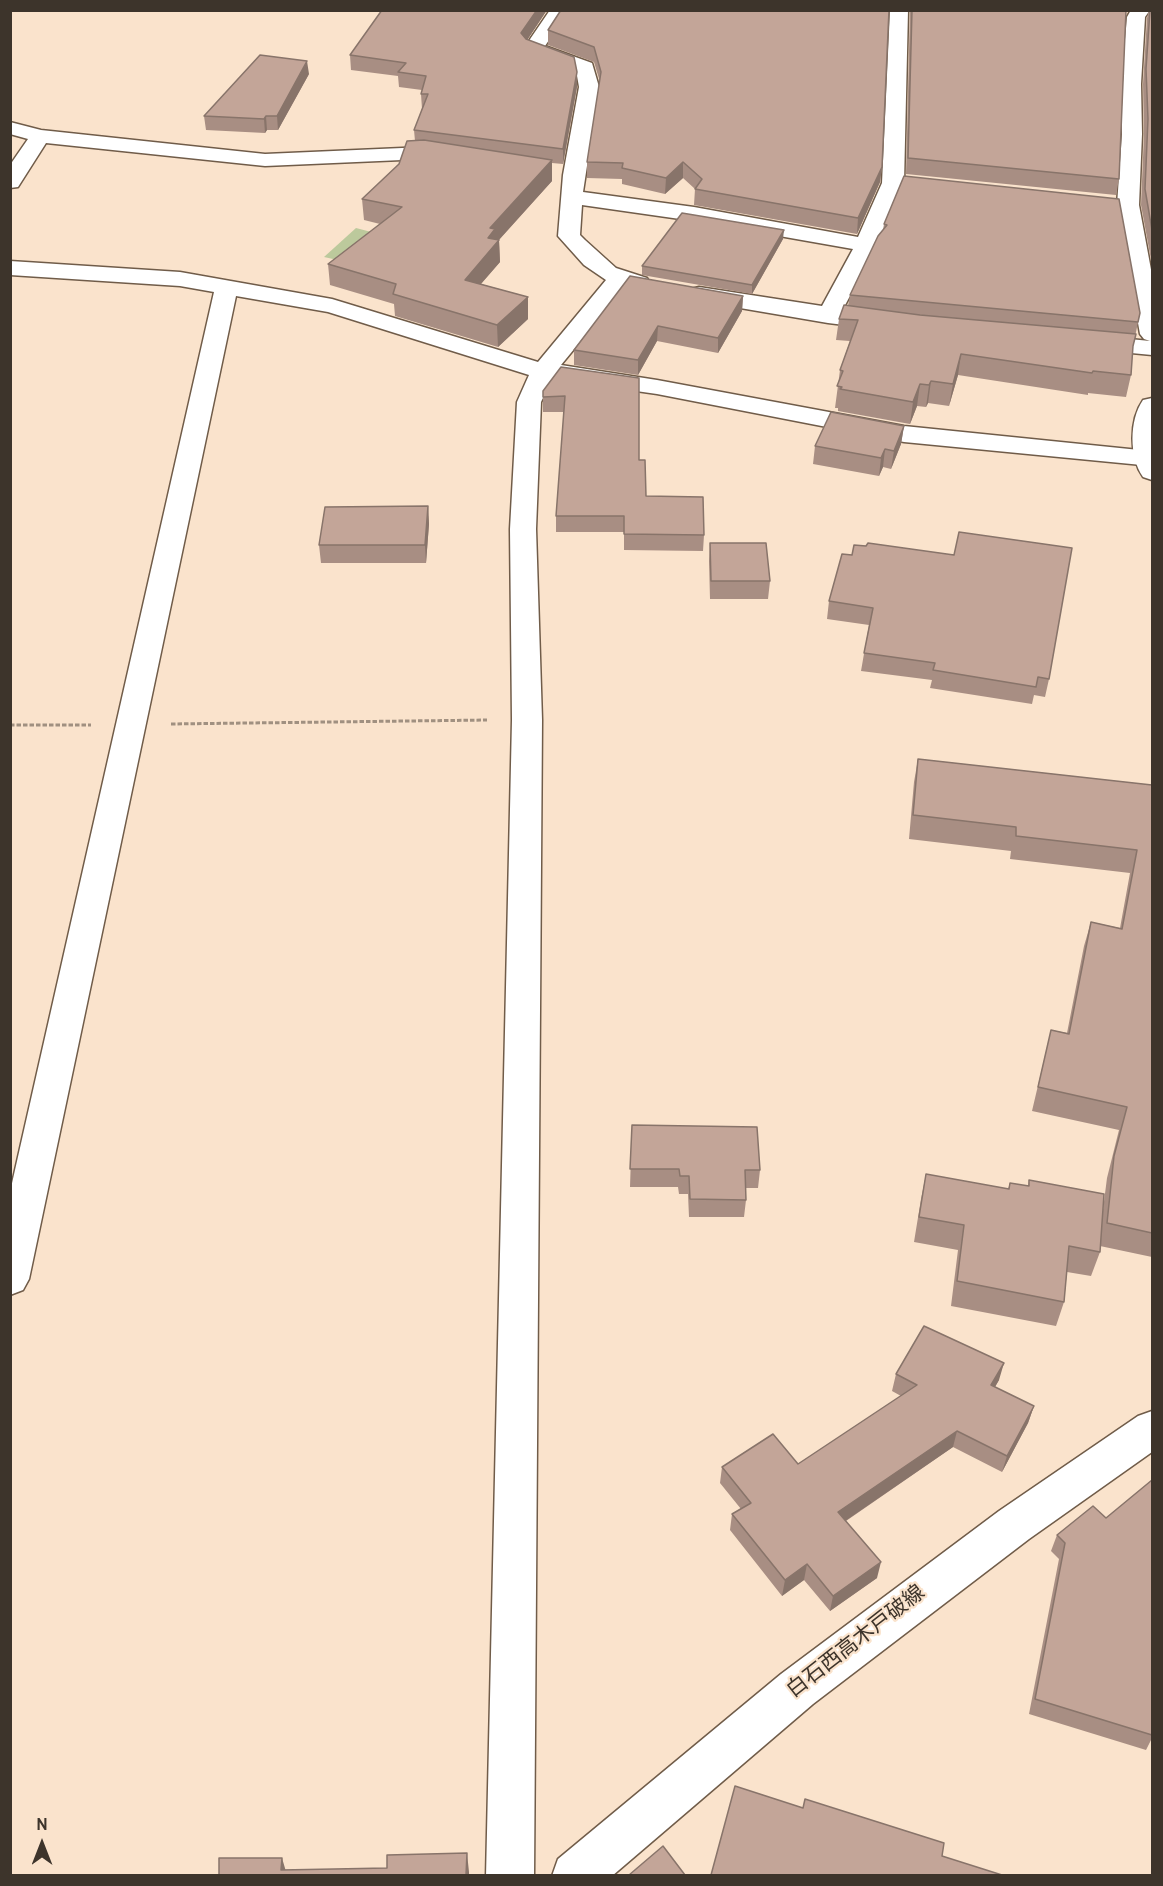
<!DOCTYPE html>
<meta charset="utf-8">
<style>
body{margin:0}
#map{position:relative;width:1163px;height:1886px;overflow:hidden;background:#fae3cc;font-family:Overpass,sans-serif}
canvas{display:block}
.frame{position:absolute;inset:0;border:12px solid #3d342b;pointer-events:none}
.north{position:absolute;left:12px;top:1814px;width:60px;height:60px;-webkit-text-stroke:4px #fae3cc;paint-order:stroke;rotate:0deg;font-size:16px;font-weight:700;line-height:24px;text-align:center;color:#3d342b}
.north::after{content:'';display:block;margin:auto;width:21px;height:27px;background:#3d342b;clip-path:polygon(50% 0,100% 100%,50% 72%,0 100%)}
</style>
<div id="map">
<canvas width="1163" height="1886"></canvas>
<div class="frame"></div>
<div class="north">N</div>
</div>
<script>
const c = document.querySelector('canvas').getContext('2d');
c.lineJoin = 'round';
function fillPath(path, color) {
  c.fillStyle = color;
  c.fill(path, 'evenodd');
}
function trace(path, color, width, dash) {
  c.strokeStyle = color;
  c.lineWidth = width;
  c.lineCap = dash ? 'butt' : 'round';
  c.setLineDash(dash || []);
  c.stroke(path);
}
function drawText(font, color, halo, rows, align = 'center') {
  c.font = font + ' Overpass,"Noto Sans JP",sans-serif';
  c.lineWidth = 4.5;
  c.setLineDash([]);
  c.textBaseline = 'middle';
  c.strokeStyle = halo;
  c.fillStyle = color;
  for (const [text, x, y, turn = 0] of rows) {
    c.save();
    c.translate(x, y);
    c.rotate((+turn || 0) * Math.PI / 180);
    c.textAlign = isNaN(turn) ? turn : align;
    if (halo) c.strokeText(text, 0, 0);
    c.fillText(text, 0, 0);
    c.restore();
  }
}
fillPath(new Path2D(`
 M356 228 398 239 374 268 324 257Z`), '#bcc99c');
const minor = new Path2D(`
 M550 10H569L545 46 592 63 599 87 583 192 694 207 858 237 882 183 890 10H908L904 183 877 245 843 309 893 318 897 323 893 328 885 330 828 323 699 301 691 299 687 294 691 289 699 287 822 306 853 249 694 221 582 205 580 235 585 240 616 268 647 278 650 283 647 288 639 290 625 287 561 365 657 380 904 426 1149 451 1152 452V466L904 442 657 394 552 379 541 402 536 529 542 720 534 1876H486L512 720 510 529 517 402 529 375 328 312 236 296 29 1279 23 1290 10 1295V1192L214 292 180 286 10 275V261L180 272 332 299 538 362 606 280 584 265 558 236 563 175 579 87 576 70 527 52 524 48Z
 M1131 10H1150L1145 17 1141 84 1142 134 1139 205 1152 275V355L1089 349 1081 347 1077 342 1081 337 1089 335 1150 341 1144 339 1140 334 1117 205 1122 134 1121 84 1127 17Z
 M10 122 41 130 265 154 425 147 454 152 457 156 454 160 447 162 425 159 265 166 46 143 18 187 10 188V165L28 139 10 134Z`);
const secondary = new Path2D(`
 M1152 398V480L1143 477C1129 457 1129 420 1143 400Z
 M1152 1411V1452L1029 1539 813 1704 612 1876H552L558 1859 781 1674 999 1511 1138 1416Z`);
trace(minor, '#705c49', 3);
trace(secondary, '#705c49', 3);
trace(new Path2D(`
 M171 724 487 720
 M10 725H91`), '#a09080', 3, [4.5, 2]);
fillPath(minor, '#fff');
fillPath(secondary, '#fff');
fillPath(new Path2D(`
 M382 10H547L527 40 577 87 563 164 552 163V181L499 240 500 262 481 284 528 297V319L498 347 395 316 394 304 330 285 328 264 380 224 364 220 362 199 399 164 415 141 414 130 422 109 421 94 422 90 399 87 398 76 351 70 350 55Z
 M561 10 882 167 880 182 857 234 694 205 695 189 683 178 665 194 622 184V179L587 178V162L600 82 594 62 548 45V30Z
 M910 10H1126L1119 179 1116 195 906 174Z
 M1149 10H1152V265L1141 205 1144 134 1143 84 1147 18Z
 M309 74 278 130H267L265 133 206 130 204 116Z
 M904 176 1140 313 1132 351 1131 375 1126 397 1088 393V395L958 375 949 406 928 403 926 407 917 406 910 424 838 411V408H835L840 370 850 341 836 340 839 319 848 306 850 295 883 230 884 224Z
 M783 239 752 294 642 275V266Z
 M743 296 742 311 718 353 657 341 638 375 574 365V350Z
 M561 367 639 460 646 496 704 535 703 551 624 550V532H556V516L564 412H543V391Z
 M904 426 901 444 891 469 883 467 879 476 813 464 815 446Z
 M428 506 429 524 426 563H321L319 545Z
 M710 543 770 581 768 599H710L709 561Z
 M842 554 1049 679 1045 697 1034 695 1032 704 930 688 932 680 861 671 869 625 827 619 829 601Z
 M918 759 1152 785V1257L1100 1246V1252L1091 1276 1067 1272 1064 1302 1056 1326 951 1306 958 1250 914 1242 921 1199 926 1174 1008 1189 1010 1183 1028 1186 1029 1180 1101 1225 1107 1178 1119 1130 1032 1111 1051 1030 1067 1033 1084 946 1091 922 1120 928 1130 873 1010 859 1011 851 909 839 914 782Z
 M632 1125 760 1170 758 1188H745L746 1200 744 1217H689L688 1194H679L678 1187H630Z
 M896 1374 999 1380 995 1387 1034 1406 1028 1423 1002 1472 953 1447 846 1521 877 1578 830 1611 804 1580 782 1596 730 1530 732 1514 741 1509 720 1483 722 1467 798 1464 901 1396 892 1391Z
 M1152 1480V1738L1146 1750 1029 1714 1059 1559 1051 1551 1057 1535 1106 1518Z`), '#a88e83');
fillPath(new Path2D(`
 M537 10H547L522 48 521 33Z
 M307 61 309 74 278 130 277 116Z
 M577 72V87L563 164V149Z
 M266 116 267 130 265 133 264 119Z
 M552 160V181L496 243 499 240 500 262 466 301 465 280 488 238 490 228Z
 M683 162V178L665 194 666 178Z
 M882 167 880 182 857 234 858 218Z
 M784 230 783 239 752 294V285Z
 M743 296 742 311 718 353V338Z
 M528 297V319L498 347 497 325Z
 M658 326 657 341 638 375V360Z
 M961 354 958 375 949 406 953 384Z
 M931 381 928 403 926 407 929 385Z
 M920 384 917 406 910 424 913 402Z
 M904 426 901 444 891 469 894 451Z
 M885 449 883 467 879 476 881 458Z
 M428 506 429 524 426 563 425 545Z
 M1004 1363 999 1380 986 1402 991 1385Z
 M1034 1406 1028 1423 1002 1472 1007 1456Z
 M957 1431 953 1447 835 1528 838 1512Z
 M881 1562 877 1578 830 1611 833 1596Z
 M807 1564 804 1580 782 1596 785 1580Z
 M467 1853 469 1872V1875H466Z
 M282 1858 287 1875 281 1870Z`), '#88746a');
const building = new Path2D(`
 M382 10H537L521 33 526 39 574 57 577 72 563 149 414 130 428 94H421L426 76 398 72 406 63 350 55Z
 M561 10H889L882 167 858 218 695 189 702 179 683 162 666 178 622 168 623 163 587 162 601 72 594 47 548 30Z
 M912 10H1126L1119 179 908 158Z
 M1150 10H1152V230L1145 189 1148 119 1146 69Z
 M260 55 307 61 277 116H266L264 119 204 116Z
 M424 140 552 160 490 228 495 229 488 238 499 240 465 280 528 297 497 325 393 294 396 284 328 264 402 207 362 199 399 164 407 141Z
 M904 176 1119 199 1140 313 1138 322 850 295 878 236 887 225 884 224Z
 M682 213 784 230 752 285 642 266Z
 M630 276 743 296 718 338 658 326 638 360 574 350Z
 M844 305 920 315 1136 334 1133 346 1131 375 1093 371 1092 373 961 354 953 384 931 381 929 385 920 384 913 402 840 389 842 387 837 386 843 371 840 370 858 320 839 319Z
 M561 367 639 378V460H645L646 496 703 497 704 535 624 534V516H556L565 396 543 397V391Z
 M831 412 904 426 894 451 885 449 881 458 815 446Z
 M428 506 425 545H319L325 507Z
 M959 532 1072 548 1049 679 1038 677 1036 687 933 670 935 663 864 653 873 608 829 601 842 554 852 555 854 545 866 546 868 543 954 555Z
 M710 543H766L770 581H711Z
 M918 759 1152 785V1233L1107 1223 1114 1156 1127 1107 1038 1087 1051 1030 1069 1034 1091 922 1122 929 1137 850 1016 836V827L913 815Z
 M632 1125 757 1127 760 1170H745L746 1200 690 1199 689 1176H680L679 1169H630Z
 M926 1174 1009 1189 1010 1183 1029 1186V1180L1104 1194 1100 1252 1069 1246 1064 1302 957 1281 964 1225 919 1217Z
 M924 1326 1004 1363 991 1385 1034 1406 1007 1456 957 1431 838 1512 881 1562 833 1596 807 1564 785 1580 732 1514 751 1503 722 1467 773 1434 798 1464 917 1385 896 1374Z
 M1152 1480V1735L1035 1699 1065 1543 1057 1535 1093 1506 1106 1518Z
 M735 1786 803 1808 805 1799 944 1843 942 1856 1002 1875H711Z
 M663 1846 685 1875H629Z
 M467 1853 466 1875H219V1858H282L281 1870 387 1868V1855Z`);
fillPath(building, '#c3a598');
trace(building, '#88746a', 1.5);
drawText('21px', '#3d342b', '#fae3cc', [
 ["白石西高木戸破線",857,1643,-38]
]);
</script>
